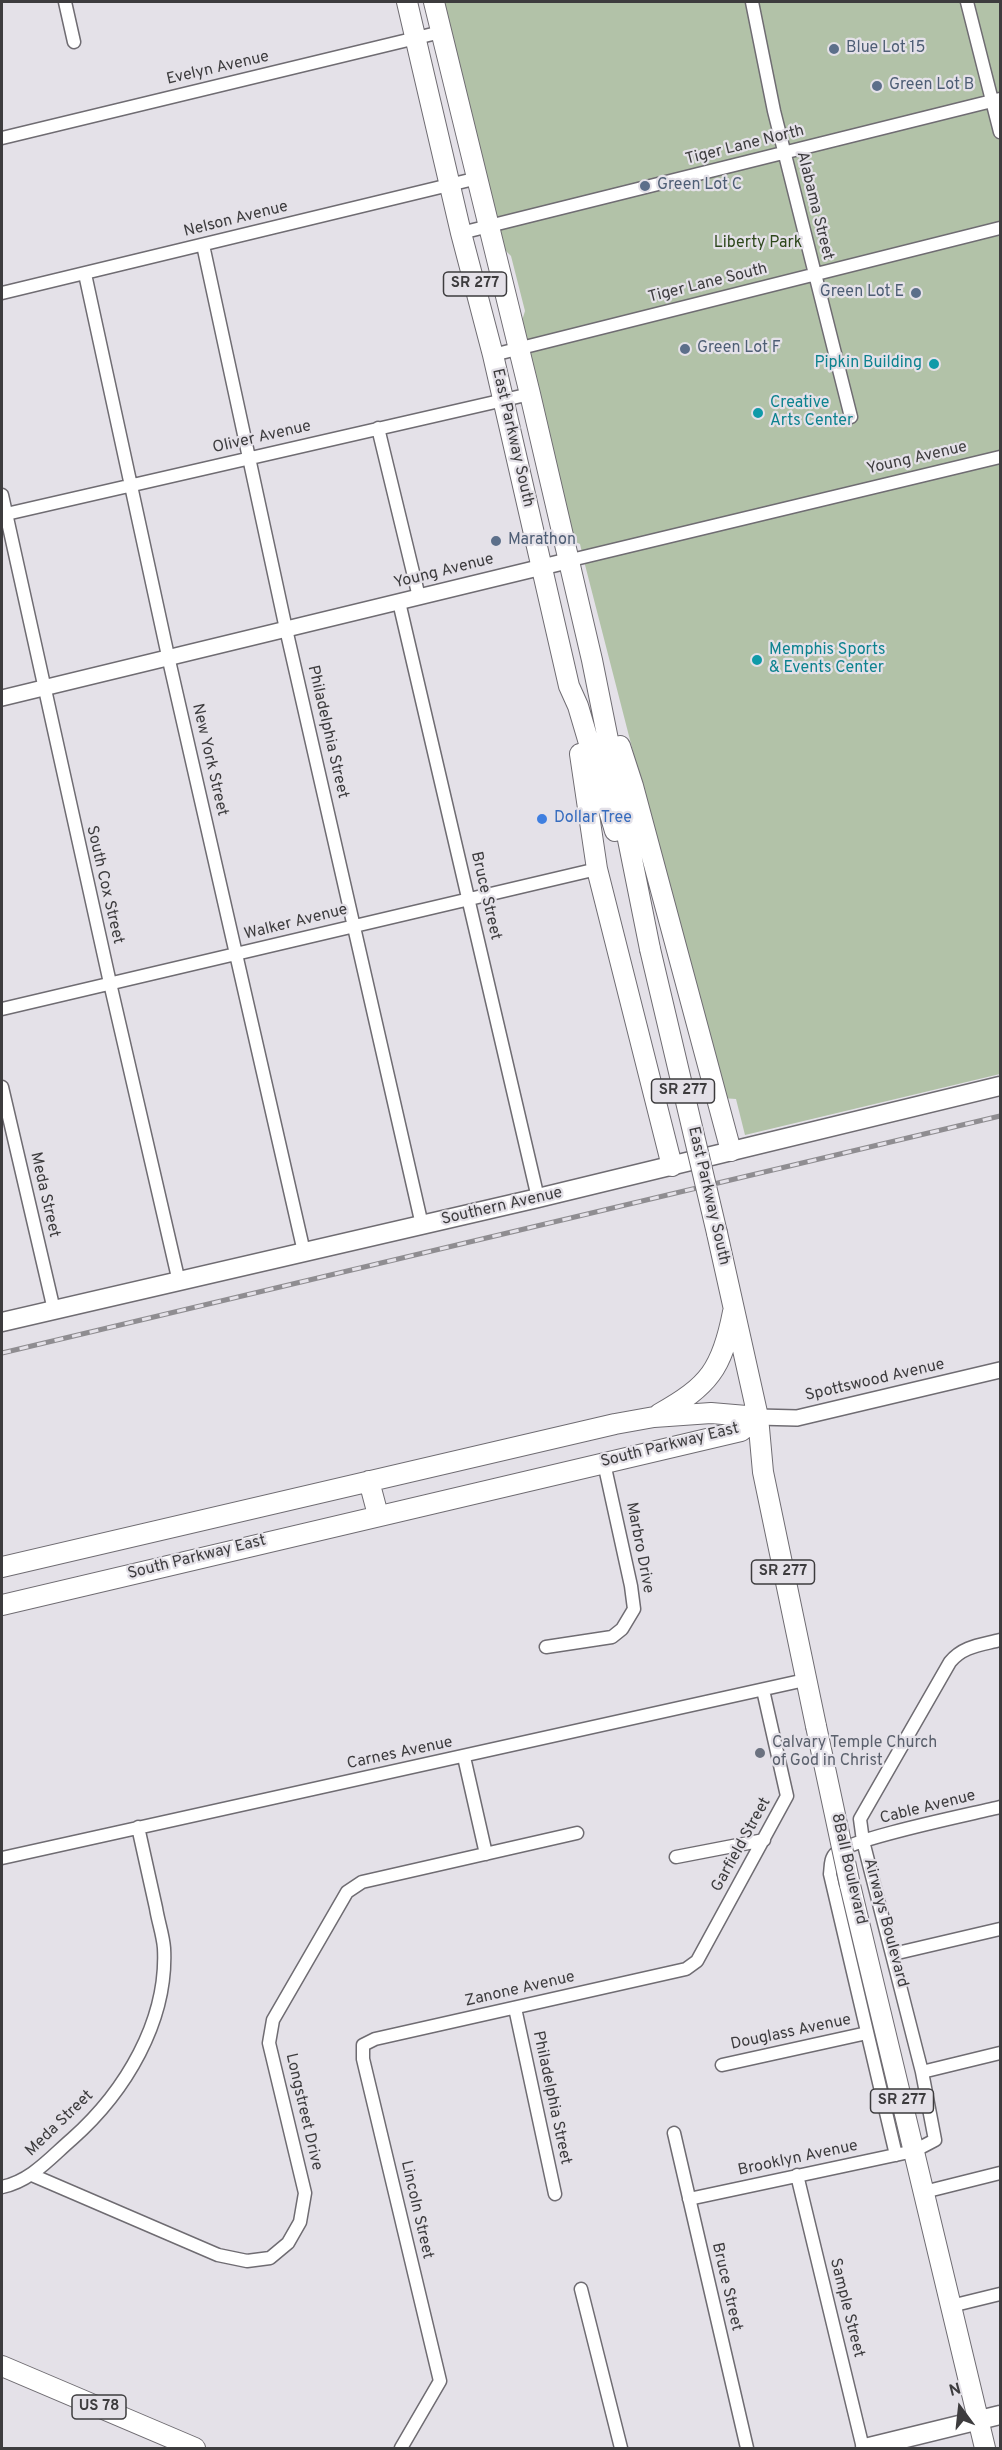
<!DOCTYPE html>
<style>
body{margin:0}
#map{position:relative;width:1002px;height:2450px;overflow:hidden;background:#e4e1e8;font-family:Overpass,sans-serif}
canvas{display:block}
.frame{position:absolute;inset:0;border:3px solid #3d3c3e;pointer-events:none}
.north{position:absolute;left:930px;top:2378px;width:60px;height:60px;-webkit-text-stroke:4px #e4e1e8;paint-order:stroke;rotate:345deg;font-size:16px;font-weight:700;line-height:24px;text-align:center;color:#3d3c3e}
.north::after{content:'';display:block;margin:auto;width:21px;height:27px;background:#3d3c3e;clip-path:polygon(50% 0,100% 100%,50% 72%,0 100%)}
</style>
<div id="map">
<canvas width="1002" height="2450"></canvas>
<div class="frame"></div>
<div class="north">N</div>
</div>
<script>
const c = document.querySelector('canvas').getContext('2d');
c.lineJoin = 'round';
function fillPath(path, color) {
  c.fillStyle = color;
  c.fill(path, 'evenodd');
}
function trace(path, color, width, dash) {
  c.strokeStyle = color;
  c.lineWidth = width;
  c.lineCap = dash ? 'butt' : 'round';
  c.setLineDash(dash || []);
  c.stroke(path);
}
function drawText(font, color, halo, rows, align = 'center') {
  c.font = font + ' Overpass,sans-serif';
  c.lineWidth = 4.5;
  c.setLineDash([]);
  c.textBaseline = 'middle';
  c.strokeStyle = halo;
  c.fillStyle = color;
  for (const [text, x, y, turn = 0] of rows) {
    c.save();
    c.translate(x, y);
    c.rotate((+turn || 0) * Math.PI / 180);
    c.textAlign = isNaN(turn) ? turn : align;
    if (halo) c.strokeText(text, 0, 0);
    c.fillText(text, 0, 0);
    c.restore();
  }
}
fillPath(new Path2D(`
 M444 2H1000V1074L745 1135 736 1099 722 1098 583 557 580 544 573 541 521 324 525 311 511 256 503 248Z`), '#b2c2a8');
const minor = new Path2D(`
 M65 2 74 42
 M752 2 774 111 851 417
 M967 2 1000 132
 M2 138 441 32
 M461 233 1000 99
 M203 245 286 629 422 1225
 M85 274 168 656 304 1252
 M2 293 478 178
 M493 355 1000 228
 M378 428 419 597
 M2 495 110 983 179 1282
 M2 515 530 394
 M567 561 1000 457
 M399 602 538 1198
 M2 1009 597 869
 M2 1087 54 1310
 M546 1647 612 1637 622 1629 634 1609 631 1586 604 1463
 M464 1757 486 1854
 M676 1857 764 1840
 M2 1858 805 1680
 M893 1954 1000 1929
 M515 2008 555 2194
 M722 2065 867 2033
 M922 2072 1000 2053
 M674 2133 747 2448
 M896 2155 830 1874C831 1867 830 1858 836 1853 852 1838 972 1814 1000 1807
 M32 2175 218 2255 247 2261 270 2258 288 2243 300 2222 305 2193 269 2043 273 2020 347 1892 362 1882 577 1833
 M797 2175 863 2448
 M2 2187C31 2181 50 2158 72 2139 125 2092 168 2021 164 1948 163 1935 158 1921 156 1908 150 1881 144 1854 138 1827
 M924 2192 1000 2173
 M689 2199 914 2151 935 2140 922 2072 863 1841 860 1819 950 1662C963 1646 981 1645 1000 1640
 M581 2289 621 2448
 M951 2306 1000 2294
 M401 2448 440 2381 363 2059V2045L375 2039 686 1969 697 1961 787 1796 763 1690`);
const tertiary = new Path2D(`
 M2 698 567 561
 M758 1417 797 1418 1000 1370`);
const secondary = new Path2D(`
 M2 1322 538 1198 1000 1086
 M865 2448 1000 2415`);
const primary = new Path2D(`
 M407 2 461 233 493 355 569 686 578 706 615 831
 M434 2 530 394 592 660 650 949
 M620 746 633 786 731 1151
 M580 754 597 869 672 1166
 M717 1233 758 1417 763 1472 816 1726
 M659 1414C709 1386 722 1369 733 1312
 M369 1481 378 1515
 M2 1567 615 1424 654 1417 711 1413 758 1417
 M2 1605 741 1431 758 1417
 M850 1885 985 2448
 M2 2366 195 2448`);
trace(minor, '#6f6c72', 15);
trace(tertiary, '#6f6c72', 18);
trace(secondary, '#6f6c72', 21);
trace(primary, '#6f6c72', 22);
trace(minor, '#fff', 12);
trace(tertiary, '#fff', 15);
trace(secondary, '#fff', 18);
trace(primary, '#fff', 20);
const rail = new Path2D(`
 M2 1353 1000 1116`);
trace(rail, '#8f8d91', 5);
trace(rail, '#e4e1e8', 3, [9]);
const primaryBridge = new Path2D(`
 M650 949 717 1233
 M816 1726 850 1885`);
trace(primaryBridge, '#6f6c72', 22, []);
trace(primaryBridge, '#fff', 20);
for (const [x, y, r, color] of [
 [834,49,6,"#5c6f8a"],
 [877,86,6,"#5c6f8a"],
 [645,186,6,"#5c6f8a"],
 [916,293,6,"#5c6f8a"],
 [685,349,6,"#5c6f8a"],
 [934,364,6,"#0f9aa8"],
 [758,413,6,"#0f9aa8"],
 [496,541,6,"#5c6f8a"],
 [757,660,6,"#0f9aa8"],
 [542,819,6,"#3f7fe0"],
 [760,1753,6,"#6b7280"]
]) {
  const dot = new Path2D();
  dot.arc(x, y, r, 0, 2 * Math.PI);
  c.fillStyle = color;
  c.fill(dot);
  trace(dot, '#e4e1e8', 2);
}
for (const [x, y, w] of [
 [475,284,63],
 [683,1091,63],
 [783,1572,63],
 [902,2101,63],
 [99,2407,54]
]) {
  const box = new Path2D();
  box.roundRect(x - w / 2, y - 12, w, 24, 4.5);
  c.fillStyle = '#e4e1e8';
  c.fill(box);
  trace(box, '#3d3c3e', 1.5);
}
drawText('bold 15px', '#3d3c3e', null, [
 ["SR 277",475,284],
 ["SR 277",683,1091],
 ["SR 277",783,1572],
 ["SR 277",902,2101],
 ["US 78",99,2407]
]);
drawText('16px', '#4e5e75', '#e4e1e8', [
 ["Blue Lot 15",846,49],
 ["Green Lot B",889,86],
 ["Green Lot C",657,186],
 ["Green Lot E",904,293,"right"],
 ["Green Lot F",697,349],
 ["Marathon",508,541]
], 'left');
drawText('16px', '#3d3c3e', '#e4e1e8', [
 ["Evelyn Avenue",218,69,-13],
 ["Tiger Lane North",745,146,-14],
 ["Alabama Street",814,206,76],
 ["Nelson Avenue",236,220,-14],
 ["Tiger Lane South",708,284,-14],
 ["Oliver Avenue",262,438,-13],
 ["East Parkway South",512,438,77],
 ["Young Avenue",917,459,-13],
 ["Young Avenue",444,572,-14],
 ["Philadelphia Street",327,732,77],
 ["New York Street",209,760,77],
 ["South Cox Street",104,885,77],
 ["Bruce Street",485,896,77],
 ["Walker Avenue",296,923,-14],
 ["Meda Street",44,1195,77],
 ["East Parkway South",708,1196,77],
 ["Southern Avenue",502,1207,-13],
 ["Spottswood Avenue",875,1381,-13],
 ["South Parkway East",670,1446,-14],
 ["Marbro Drive",639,1548,79],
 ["South Parkway East",197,1558,-14],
 ["Carnes Avenue",400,1754,-12],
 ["Cable Avenue",928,1808,-14],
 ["Garfield Street",742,1845,-61],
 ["8Ball Boulevard",848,1869,77],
 ["Airways Boulevard",885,1923,75],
 ["Zanone Avenue",520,1990,-13],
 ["Douglass Avenue",791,2033,-12],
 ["Philadelphia Street",551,2098,78],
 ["Longstreet Drive",303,2112,77],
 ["Meda Street",60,2124,-44],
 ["Brooklyn Avenue",798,2159,-12],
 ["Lincoln Street",416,2210,77],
 ["Bruce Street",726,2287,77],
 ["Sample Street",846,2308,76]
]);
drawText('16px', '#2e481c', '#e4e1e8', [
 ["Liberty Park",758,244]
]);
drawText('16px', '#0d838f', '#e4e1e8', [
 ["Pipkin Building",922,364,"right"],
 ["Creative",770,404],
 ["Arts Center",770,422],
 ["Memphis Sports",769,651],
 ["& Events Center",769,669]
], 'left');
drawText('16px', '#366cbe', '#e4e1e8', [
 ["Dollar Tree",554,819]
], 'left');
drawText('16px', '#5b616d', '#e4e1e8', [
 ["Calvary Temple Church",772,1744],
 ["of God in Christ",772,1762]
], 'left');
</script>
